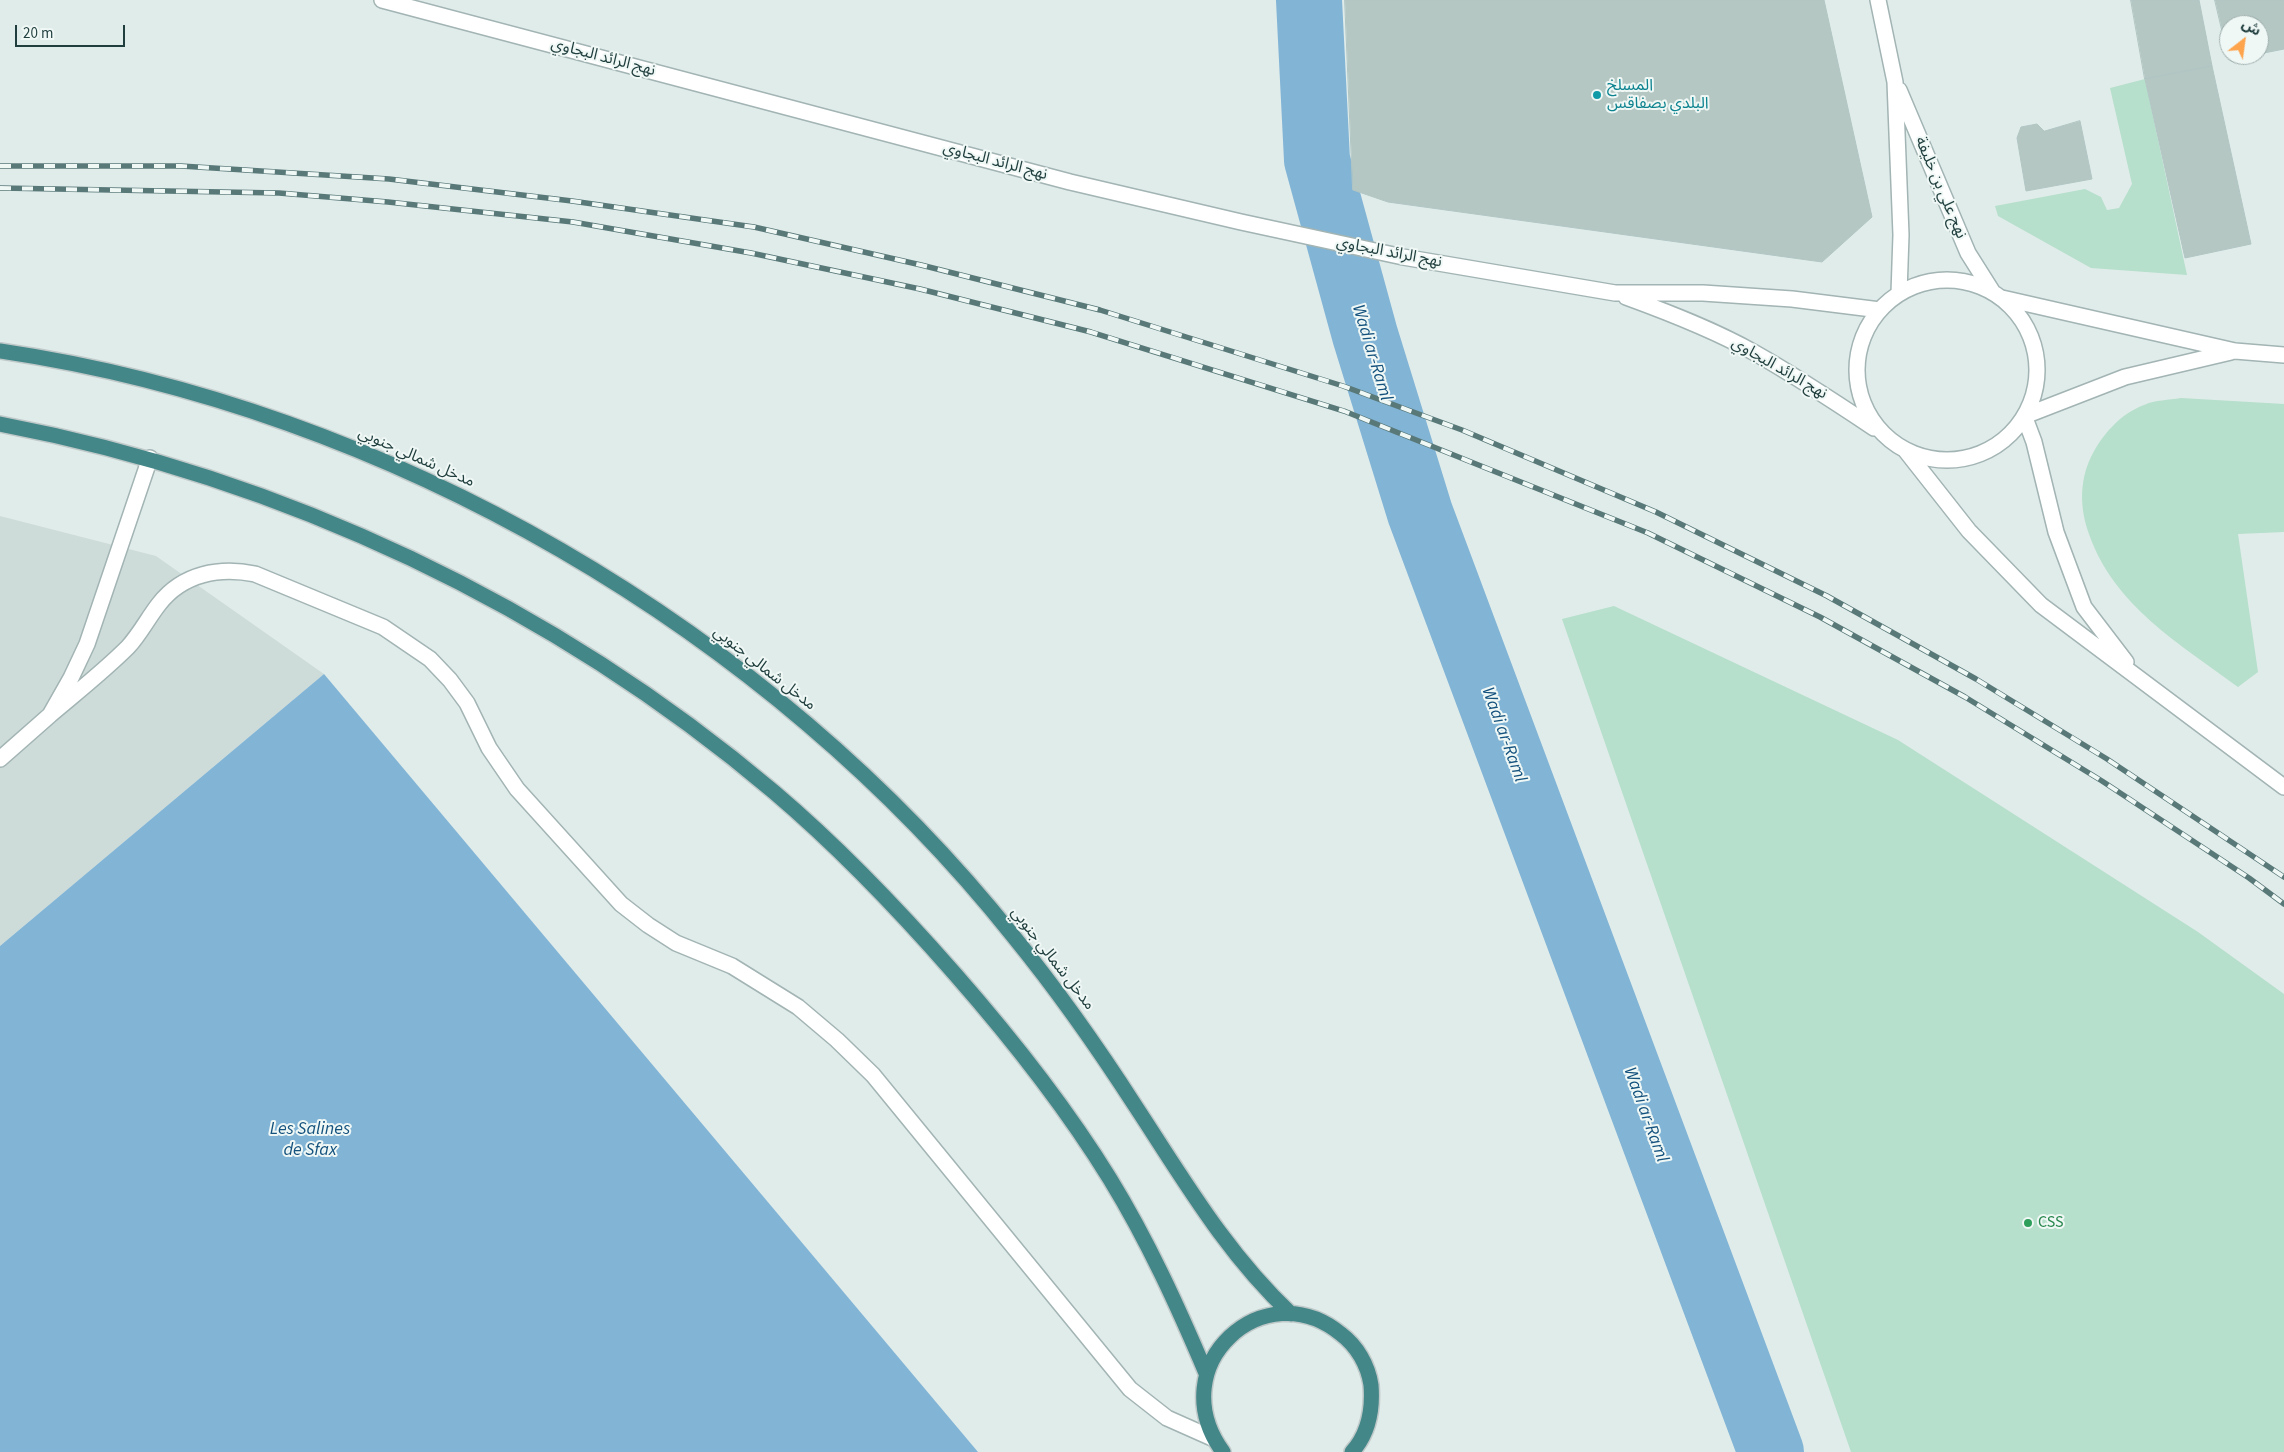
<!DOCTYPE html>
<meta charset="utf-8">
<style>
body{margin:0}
#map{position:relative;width:2284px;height:1452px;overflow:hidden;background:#e0ecea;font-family:"Source Sans 3","Noto Sans Arabic",sans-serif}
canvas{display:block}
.north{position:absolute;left:2219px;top:15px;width:50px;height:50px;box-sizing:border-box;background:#f0f8f6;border:1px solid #9caeac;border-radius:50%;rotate:30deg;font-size:14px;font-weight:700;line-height:20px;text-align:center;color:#1f3e3d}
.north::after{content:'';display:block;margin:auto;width:18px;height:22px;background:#fda44c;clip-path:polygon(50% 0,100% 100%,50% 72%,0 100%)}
.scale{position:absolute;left:15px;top:25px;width:110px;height:22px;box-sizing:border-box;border:2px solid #1f3e3d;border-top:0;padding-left:6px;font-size:15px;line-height:18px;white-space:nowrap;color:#1f3e3d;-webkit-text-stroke:4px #f0f8f6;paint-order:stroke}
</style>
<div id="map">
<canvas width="2284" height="1452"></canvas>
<div class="north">ش</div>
<div class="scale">20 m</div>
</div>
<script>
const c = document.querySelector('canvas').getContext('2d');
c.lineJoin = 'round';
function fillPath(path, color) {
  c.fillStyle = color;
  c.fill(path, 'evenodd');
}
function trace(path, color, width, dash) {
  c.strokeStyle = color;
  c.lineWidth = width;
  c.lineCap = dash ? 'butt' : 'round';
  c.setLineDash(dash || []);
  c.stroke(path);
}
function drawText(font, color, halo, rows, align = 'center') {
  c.font = font + ' "Source Sans 3","Noto Sans Arabic",sans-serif';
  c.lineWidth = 4;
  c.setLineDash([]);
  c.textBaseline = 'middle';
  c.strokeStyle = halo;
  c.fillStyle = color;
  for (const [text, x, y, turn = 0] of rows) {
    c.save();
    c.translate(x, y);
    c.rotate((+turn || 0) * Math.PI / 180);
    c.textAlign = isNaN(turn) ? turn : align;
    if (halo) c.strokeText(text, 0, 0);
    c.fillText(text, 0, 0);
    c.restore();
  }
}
fillPath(new Path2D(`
 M0 516 156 556 324 674 0 946Z`), '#cedcd9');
fillPath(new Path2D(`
 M2145 79 2187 275 2091 268 1998 216 1995 206 2085 189 2101 197 2107 210 2119 208 2132 184 2110 88Z
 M2181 398 2284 404V532L2238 534 2258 672 2238 687C2180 644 2114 606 2089 534 2080 509 2079 482 2091 457 2102 435 2120 414 2144 405 2155 400 2169 400 2181 398Z
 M1614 606 1898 740 2198 932 2284 994V1452H1851L1562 619Z`), '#b6dfcc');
fillPath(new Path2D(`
 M324 674 978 1452H0V946Z`), '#82b4d6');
trace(new Path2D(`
 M1309 0 1317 160 1365 335 1420 513 1771 1452`), '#82b4d6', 66);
const building = new Path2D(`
 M1345 0H1824L1872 217 1822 262 1388 202 1353 190Z
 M2131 0H2199L2212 66 2145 79Z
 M2215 0H2284V49L2259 54V25H2229V55H2252L2229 59Z
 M2212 66 2251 244 2185 258 2145 79Z
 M2080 121 2092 179 2026 191 2017 138 2021 127 2037 124 2044 131Z`);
fillPath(building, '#b5c7c3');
trace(building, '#b1c6c3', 1);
const minor = new Path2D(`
 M50 715C76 693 104 671 128 647 140 634 148 618 159 604 183 573 220 567 255 574L383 627 430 659 450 680 467 703 489 748 517 789 621 904 648 925 676 943 732 966 798 1007 837 1040 873 1075 1130 1389 1167 1418 1212 1438
 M0 759 50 715 71 678 87 644 150 458`);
const tertiary = new Path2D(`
 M382 0 1070 182 1241 222 1403 257 1615 293H1703L1792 299 1880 310
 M1878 0 1895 82 1901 235 1899 293
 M1899 90 1968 253 1992 291
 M1857 370a90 90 0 1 1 180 0a90 90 0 1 1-180 0Z
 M1626 297C1670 313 1714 330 1755 353 1796 376 1835 402 1874 428
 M2002 298 2235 351 2284 355
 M2027 415 2125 377 2231 352
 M2025 418 2034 442 2056 532 2084 607 2126 662
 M1906 451 1969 531 2041 605 2284 787`);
const trunk = new Path2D(`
 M0 351C388 408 770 630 1014 937 1058 991 1098 1048 1136 1107 1184 1180 1226 1253 1291 1314
 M0 424C284 478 554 606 774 792 840 848 899 910 955 974 1012 1039 1065 1106 1110 1179 1148 1241 1178 1307 1206 1373
 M1223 1452C1160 1365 1265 1271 1341 1334 1357 1346 1368 1365 1371 1385 1373 1410 1369 1433 1352 1452`);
trace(minor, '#a2b4b3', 18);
trace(tertiary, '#a2b4b3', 18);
trace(trunk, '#c0c9c9', 18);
trace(minor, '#fff', 15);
trace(tertiary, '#fff', 15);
trace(trunk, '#448788', 15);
const rail = new Path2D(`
 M0 166H181L389 179 572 201 754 227 921 265 1100 310 1343 386 1462 430 1656 512 1827 596 1976 679 2107 759 2284 877
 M0 188 279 193 388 202 573 222 751 253 920 289 1091 332 1344 411 1648 533 1820 617 1965 697 2102 781 2249 878 2284 904`);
trace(rail, '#597979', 5.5);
trace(rail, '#f0f8f6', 4, [11]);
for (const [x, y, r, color] of [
 [1597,95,5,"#0f9aa8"],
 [2028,1223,5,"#2e9e5b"]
]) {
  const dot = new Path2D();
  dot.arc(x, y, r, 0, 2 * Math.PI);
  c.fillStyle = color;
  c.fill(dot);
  trace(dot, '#f0f8f6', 2);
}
drawText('16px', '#1f3e3d', '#f0f8f6', [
 ["نهج الرائد البجاوي",603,58,15],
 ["نهج الرائد البجاوي",995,162,15],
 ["نهج علي بن خليفة",1940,188,67],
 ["نهج الرائد البجاوي",1389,253,11],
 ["نهج الرائد البجاوي",1779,369,30],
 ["مدخل شمالي جنوبي",416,458,24],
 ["مدخل شمالي جنوبي",764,669,38],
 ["مدخل شمالي جنوبي",1052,959,52]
]);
drawText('16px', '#0d838f', '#f0f8f6', [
 ["المسلخ",1607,86],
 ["البلدي بصفاقس",1607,104]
], 'left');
drawText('16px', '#27864d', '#f0f8f6', [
 ["CSS",2038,1223]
], 'left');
drawText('italic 18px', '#14527e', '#f0f8f6', [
 ["Wadi ar-Raml",1371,353,73],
 ["Wadi ar-Raml",1503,735,70],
 ["Wadi ar-Raml",1645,1115,70],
 ["Les Salines",310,1130],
 ["de Sfax",310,1151]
]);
</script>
